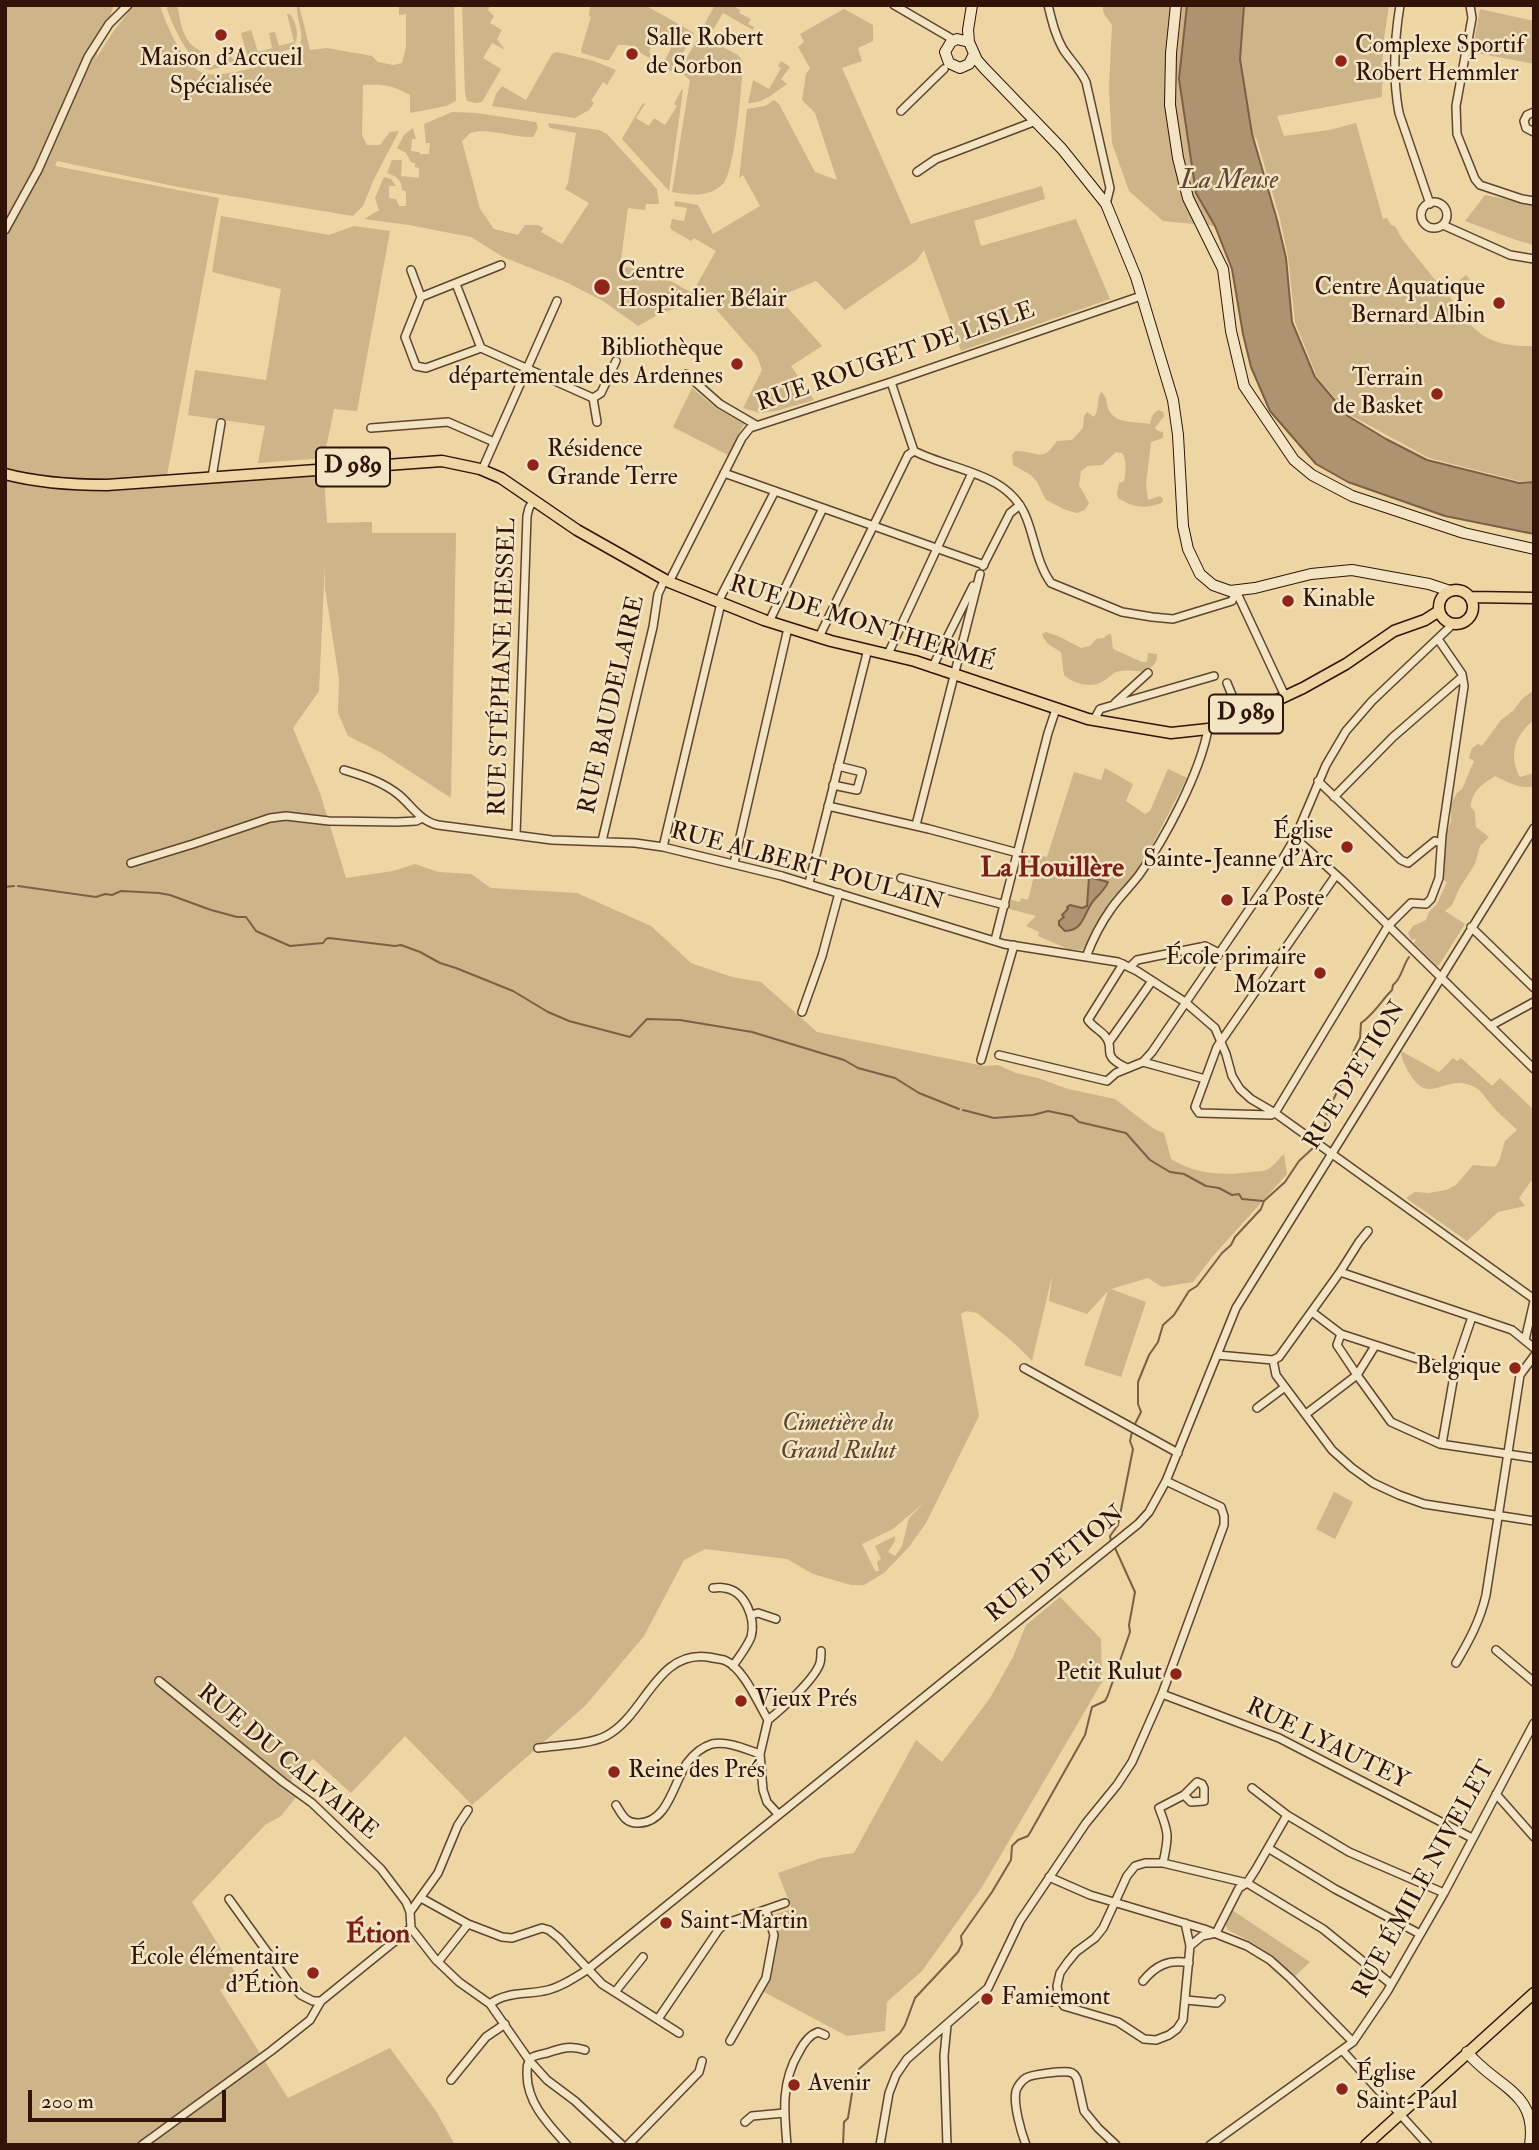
<!DOCTYPE html>
<meta charset="utf-8">
<style>
body{margin:0}
#map{position:relative;width:1539px;height:2150px;overflow:hidden;background:#edd5a4;font-family:"IM FELL Double Pica",serif}
canvas{display:block}
.frame{position:absolute;inset:0;border:7px solid #311308;pointer-events:none}
.scale{position:absolute;left:28px;top:2090px;width:198px;height:32px;box-sizing:border-box;border:4px solid #311308;border-top:0;padding-left:9px;font-size:21px;line-height:24px;white-space:nowrap;color:#311308;-webkit-text-stroke:5px #f3e4c4;paint-order:stroke}
</style>
<div id="map">
<canvas width="1539" height="2150"></canvas>
<div class="frame"></div>
<div class="scale">200 m</div>
</div>
<script>
const c = document.querySelector('canvas').getContext('2d');
c.lineJoin = 'round';
function fillPath(path, color) {
  c.fillStyle = color;
  c.fill(path, 'evenodd');
}
function trace(path, color, width, dash) {
  c.strokeStyle = color;
  c.lineWidth = width;
  c.lineCap = dash ? 'butt' : 'round';
  c.setLineDash(dash || []);
  c.stroke(path);
}
function drawText(font, color, halo, rows, align = 'center') {
  c.font = font + ' "IM FELL Double Pica",serif';
  c.lineWidth = 5;
  c.setLineDash([]);
  c.textBaseline = 'middle';
  c.strokeStyle = halo;
  c.fillStyle = color;
  for (const [text, x, y, turn = 0] of rows) {
    c.save();
    c.translate(x, y);
    c.rotate((+turn || 0) * Math.PI / 180);
    c.textAlign = isNaN(turn) ? turn : align;
    if (halo) c.strokeText(text, 0, 0);
    c.fillText(text, 0, 0);
    c.restore();
  }
}
fillPath(new Path2D(`
 M5 5H114L95 60 113 32 134 5H160C165 23 182 61 199 71 218 83 280 60 299 50 306 31 296 23 297 5H299L310 50 327 48 372 56 378 62 393 65 402 63 406 47V14L399 15V5H454L456 101 446 106 410 113V95C392 85 383 84 363 85L362 135 367 145H380L390 132 399 131 374 179 363 206 353 216 183 188 57 161 55 166 219 198 165 486 324 475 327 523 372 522V533H456L451 798 380 752 348 736 338 713 339 679 325 588V563L319 691 293 728 320 793 346 878 393 871 415 864 438 872 471 874 491 888 577 893 651 926 691 963 732 977 761 982 817 1032 984 1066 998 1065 1016 1073 1038 1078 1068 1089 1115 1099 1154 1129 1164 1133 1171 1159C1195 1174 1223 1176 1251 1172 1256 1171 1264 1172 1268 1169 1274 1166 1279 1158 1284 1154L1287 1174 1213 1256 1193 1282 1162 1287 1148 1278 1111 1289 1146 1302 1121 1377 1084 1365 1108 1291 1087 1314 1049 1301 1052 1276 1032 1361 1012 1341 977 1313 966 1311 961 1314 979 1416 926 1523 909 1547 884 1573 864 1585H851L813 1574 787 1559 705 1549 684 1560 644 1636 585 1706 472 1805 405 1736 351 1793 313 1759 291 1779 296 1797 281 1816 265 1825 192 1902 240 1980 220 1990 288 2098 390 2048 436 2111 455 2145H5ZM926 1501 909 1518 902 1546 895 1556 888 1552 895 1541V1536L875 1546 881 1559 877 1562 879 1571H875L862 1544 893 1529Z
 M166 5H177C182 26 181 44 206 53L210 66 226 61 222 47 228 45 232 59 247 55 241 33 251 30 258 52 272 48 269 33 275 32 279 46 294 42 287 14H290C297 25 301 38 291 49L210 70C190 64 171 24 166 5Z
 M462 5H491L488 10 494 16 490 23 502 30 497 39 505 50 492 43 483 58 501 69 482 102 475 103 467 101 465 93Z
 M590 5H645L694 33 674 69 671 71 662 66 671 48 657 39 651 45 649 52 652 54 649 58 627 45H618L609 60H605L582 53 581 50 591 17 589 16Z
 M715 5H732L740 10 739 13 751 19 748 24 754 27 753 30 723 13 713 30 704 25Z
 M1102 5H1187L1179 79 1196 193 1215 226 1163 221 1129 191 1112 143 1109 88 1112 25 1104 14Z
 M1244 5H1389L1383 45 1382 97 1277 116 1284 136 1329 130 1356 123 1383 219 1387 218 1391 225 1395 226 1402 239 1445 292 1466 275 1471 281 1450 297C1474 334 1488 347 1534 346V481H1519L1429 458 1350 415 1317 377 1295 322 1288 257 1280 219 1257 140 1252 134 1240 59Z
 M844 9 873 25V41L858 48 862 61 842 68 911 224 1042 186 1045 199 974 221 981 246 1076 219 1110 299 961 351 924 250 916 261 845 310 816 281 778 297 822 346 791 366 814 400 776 411 760 413 743 408 762 370 757 356 707 299 661 313 638 326 603 301 566 282 503 257 471 237 409 225 364 219 379 210 375 198 384 177 391 179 396 186H389V198L396 199 399 206H406V191L402 190C402 180 396 176 387 173L392 160H402L401 176 419 178V168L415 167V163L411 162 406 153 397 148 404 135 413 128 416 139H412L411 151 419 152 420 154H429L430 143H426L424 124 452 112 476 113 536 122 538 128 533 137C515 138 486 127 470 133 469 134 464 140 462 141L480 209 494 229 518 235 525 225H538L543 228 541 232 562 244 589 203 565 189 568 183 576 133 550 128 548 125 549 123 599 130 607 134 657 189 659 204H646L645 210 628 208 620 266 655 272 692 293 716 251 694 238 691 241 672 230 670 227 672 219 684 221 687 208 674 206 675 201 698 205 713 234 760 206 743 175 739 178 747 109 765 106 774 100 779 104 815 172 837 180 815 113 802 100 806 74 810 68 798 47 804 42 800 34Z
 M1480 9 1534 21V64L1472 52Z
 M700 35 738 55 743 62C742 84 735 172 723 184 708 198 691 195 672 192L690 80 679 71Z
 M557 52 594 61 616 70 607 85 603 82 591 101 594 103 589 110 575 118 492 106 496 94 502 86 526 100 552 54Z
 M781 61 790 67 781 79 787 84C775 92 763 104 748 103L753 80 769 89 781 68 778 66Z
 M682 89 683 90 669 191 622 139 643 103 645 104 636 118 649 126 654 118 665 125 677 106 674 104Z
 M1485 195 1534 205V245L1516 240 1465 221Z
 M221 216 329 235 354 226 390 231 357 411 334 409 324 458 258 463 265 426 188 415 195 370 266 380 281 289 212 272Z
 M692 388 716 408 744 424 728 455 673 427Z
 M1101 392C1107 397 1106 400 1108 408 1114 425 1135 421 1150 424 1152 417 1152 413 1159 410L1163 412 1164 416 1155 428 1158 431 1163 432V438L1151 442 1146 484 1148 500 1160 496 1163 499 1162 503C1146 509 1133 508 1118 498L1117 493 1119 483 1124 481C1126 472 1127 460 1122 453L1116 452 1102 465 1088 466 1081 471 1079 485 1089 503 1085 510 1077 513 1066 510 1046 500 1037 482 1031 475 1013 465 1012 455 1015 451C1039 451 1041 464 1057 441L1072 440 1083 428 1084 416 1087 412 1094 417C1100 409 1096 400 1101 392Z
 M1046 632 1060 637 1081 648 1090 646 1096 639 1104 638 1107 635 1111 634 1113 649 1142 662H1147L1148 653 1157 654C1158 664 1151 667 1145 672 1135 671 1126 669 1116 672 1110 675 1108 679 1102 682 1090 688 1074 684 1064 675L1061 652C1052 646 1046 645 1042 634Z
 M1534 690V720C1515 735 1508 755 1520 777L1534 773V786C1520 790 1508 782 1495 776 1483 784 1471 791 1471 807L1475 812 1476 827 1489 837 1480 846 1475 864 1459 889 1452 905 1445 911 1465 924 1439 965 1437 966 1414 943 1416 940 1414 938 1412 941 1408 933 1413 926 1426 920 1429 912 1437 904 1447 882 1442 879 1446 836 1451 821V804L1457 793 1462 789 1474 761 1469 758 1472 748 1478 744 1482 746 1501 720 1513 711 1522 699Z
 M1105 768 1133 784 1126 801 1145 814 1150 811 1168 769 1187 778 1136 876 1086 947 1083 950 1068 949 1038 936 1039 932 1026 926 1036 916 1006 908 1008 899 1020 902 1021 898 1028 900 1035 872 1016 867 1020 851 1047 857 1074 772 1101 780Z
 M1401 1051 1439 1072 1453 1058 1457 1061 1461 1058 1492 1086 1500 1078 1534 1110V1181H1531L1519 1198 1525 1206 1498 1212 1467 1241 1406 1198 1415 1192 1429 1193 1446 1190 1456 1185 1473 1165 1495 1167 1499 1161 1505 1141 1517 1130C1509 1121 1497 1113 1490 1103 1483 1095 1481 1089 1470 1085 1441 1075 1429 1108 1408 1071 1404 1063 1402 1060 1401 1051Z
 M1334 1492 1353 1502 1335 1539 1316 1529Z
 M1060 1597 1101 1639 1102 1682 982 1887 922 1971 887 2002 885 2031 847 2036 764 1992C775 1962 781 1947 773 1915L792 1909 778 1873 821 1858 854 1853 916 1740 942 1762 990 1698 1013 1657 1026 1625Z
 M1232 1910 1310 1962 1295 1976C1274 1957 1253 1942 1228 1930L1225 1924Z`), '#cdb489');
const water = new Path2D(`
 M1187 5H1244L1240 59 1252 134 1277 220 1286 258 1292 322 1315 377 1348 416 1386 439 1427 460 1519 483 1534 482V534L1445 516 1348 482 1316 464 1270 411 1251 367 1243 334 1232 269 1215 226 1196 193 1179 79Z
 M1089 877 1108 882C1105 890 1099 894 1094 900 1083 913 1085 930 1065 931L1059 925V921L1064 917 1062 915 1068 909 1067 907 1070 905 1082 908 1087 906Z`);
fillPath(water, '#ad936f');
trace(water, '#7b6046', 2);
trace(new Path2D(`
 M18 886 96 897 105 894 112 895 121 891 159 893 170 895 211 910 237 917H246L256 931 290 946 323 943 326 939 329 938 395 946 401 945 420 952 440 963 456 968 513 991 548 1012 569 1021 630 1037 647 1019 680 1020 752 1032 844 1060 858 1068 895 1078 919 1093 959 1109
 M5 887 14 886
 M963 1110 994 1118 1033 1115 1048 1111 1072 1116 1079 1122 1126 1133 1150 1160 1170 1172 1184 1174 1206 1186 1219 1188 1232 1195 1239 1194 1242 1199 1263 1201
 M1321 1138 1324 1132 1327 1113 1352 1060 1353 1052 1360 1038 1361 1023C1374 1014 1381 1001 1392 990L1393 985C1402 978 1402 967 1409 957
 M1135 1424 1141 1412 1138 1404V1382L1149 1355 1158 1342 1163 1325 1174 1315 1189 1291 1197 1286 1222 1253 1231 1245 1235 1237 1261 1209 1264 1201 1285 1182 1299 1161 1313 1148
 M1111 1541 1110 1536 1118 1525 1133 1449 1130 1441 1132 1432
 M843 2145 844 2122 848 2118 852 2093 859 2069 900 2033 905 2025 915 1998 958 1952 962 1944 961 1936 992 1892 1011 1860 1012 1846 1018 1840 1028 1836 1031 1831 1085 1735 1092 1707 1105 1701 1108 1695 1130 1632 1129 1625 1135 1592 1115 1548`), '#7b6046', 2);
const street = new Path2D(`
 M894 5 954 40
 M1048 5C1052 21 1055 35 1063 49 1070 60 1080 69 1086 82L1110 188 1106 204
 M1400 5C1394 42 1392 76 1399 113L1430 204
 M1470 5 1472 18 1456 106 1457 134 1475 179 1480 185 1522 199 1534 201
 M901 111 944 69
 M1534 112 1527 115 1524 121 1526 128 1534 132
 M917 172 936 159 1036 121
 M1421 215a13 13 0 1 1 26 0a13 13 0 1 1-26 0Z
 M1443 225 1510 255 1534 259
 M5 230 38 170 88 57 109 24 128 5
 M501 265 421 297 405 337 416 366 426 368 481 348 593 398 597 422
 M411 270 421 297
 M456 284 481 348
 M686 374 720 404 756 425
 M891 382 914 451C953 471 1008 472 1026 517 1035 539 1037 564 1051 583L1122 612 1152 617 1173 619 1232 601 1236 591
 M593 398 601 393 616 361
 M371 428 448 422 494 442
 M482 470 557 301
 M724 473 984 565
 M212 477 221 423
 M983 566 1010 513 1020 505
 M669 582 742 438 750 428 891 382 1141 296
 M1236 591 1285 696
 M718 602 775 491
 M769 622 823 508
 M819 637 908 455 914 451
 M888 654 972 473
 M932 668 973 586
 M1227 683 1241 717
 M1115 703 1148 673
 M1094 720 1100 709 1214 676
 M344 770C364 776 383 782 399 795 412 806 420 821 438 825L552 840 635 843 663 847 782 876 1004 944 1118 962 1137 971 1185 1002 1215 1028 1226 1054 1232 1076 1240 1089 1251 1099 1275 1113 1534 1299
 M1318 781 1401 860 1408 863 1435 841 1441 843
 M833 785 857 790 862 772 838 766
 M1334 797 1393 737 1462 677
 M828 806 929 829 1018 853
 M916 825 980 574
 M516 835 527 516 529 508 533 501
 M1295 838 1343 881 1534 1069
 M602 841 653 627 658 594 665 579
 M663 847 721 603
 M131 863 193 844 270 818 286 816 329 821 397 822 416 821 422 818
 M734 863 788 628
 M1336 875 1217 1047 1195 1107 1199 1113 1271 1115 1275 1113 1388 926 1411 903 1426 904 1431 899 1439 878 1442 835 1464 686 1462 674 1438 639
 M901 878 1005 905
 M809 883 868 649
 M1471 927 1534 988
 M995 940 1048 733 1056 709
 M1086 957C1092 941 1101 923 1111 909 1119 897 1130 887 1139 875 1165 839 1200 773 1208 729
 M1123 964 1088 1020C1093 1027 1100 1030 1105 1036 1117 1050 1098 1054 1127 1068
 M1130 967 1137 960 1201 947 1205 946 1219 953
 M802 1012 822 956 839 893
 M1490 1026 1534 1002
 M1109 1042 1152 981
 M999 1055 1107 1081 1116 1073 1143 1062 1205 1079
 M981 1060 1014 945
 M1143 1062 1152 1052 1276 870 1295 838 1326 765 1346 731 1372 701 1453 624
 M1340 1272 1512 1330 1534 1348
 M1312 1312 1341 1334 1455 1371
 M1341 1334 1337 1345 1357 1375 1375 1346
 M1525 1340 1534 1301
 M1217 1355 1273 1360
 M1273 1360 1276 1375 1332 1450 1352 1468 1373 1483 1399 1495 1424 1504 1534 1521
 M1273 1360 1279 1357 1340 1272 1359 1242 1368 1231
 M1024 1368 1178 1453
 M1257 1408 1285 1387
 M1306 1414 1357 1375 1391 1422 1440 1444 1534 1458
 M1442 1444 1456 1364 1472 1317
 M713 1588C716 1588 720 1587 724 1588 745 1590 756 1619 751 1637 747 1647 739 1657 733 1666
 M751 1615 758 1613 776 1619
 M1496 1650 1534 1682
 M1456 1663C1469 1641 1480 1621 1486 1595L1520 1375 1534 1356
 M1162 1694 1279 1738 1472 1838
 M768 1720C782 1709 815 1679 820 1663 821 1659 821 1655 821 1651
 M538 1748C558 1745 588 1745 606 1736 645 1716 656 1650 708 1657 713 1658 719 1659 724 1660 743 1667 758 1703 768 1720L760 1754 763 1790 767 1802 778 1814
 M1252 1788 1287 1815 1349 1852 1444 1893
 M1496 1794 1534 1837
 M616 1805C622 1815 626 1824 639 1823 668 1822 673 1784 687 1763 693 1755 702 1747 712 1744 728 1741 745 1749 760 1754
 M1287 1815 1256 1869 1247 1883 1239 1888 1216 1933 1202 1936 1190 1946 1183 2020 1177 2029 1169 2035 1156 2040 1144 2039 1118 2022 1064 2006 1059 1998 1057 1986 1060 1973 1067 1963 1076 1952 1095 1938 1103 1928 1127 1876 1135 1866 1145 1863H1163L1247 1883 1323 1929 1391 1984
 M1268 1848 1335 1889 1420 1934
 M1163 1863C1169 1836 1169 1833 1159 1808L1184 1795 1191 1802 1204 1801V1788L1202 1784 1197 1782 1184 1795
 M1049 1877 1090 1895 1204 1929 1247 1946 1270 1960 1290 1978 1353 2042
 M421 1898 468 1924 502 1937 512 1938 542 1928 549 1930 559 1938 602 1984 679 2033
 M229 1899 288 1981 301 1995 313 2001H321
 M410 1912 438 1873 458 1825 468 1810
 M1185 1923 1190 1946
 M411 1928 436 1960 459 1982 490 2004 529 2060 547 2080 575 2101 622 2145
 M438 1962 468 1924
 M1143 1981C1156 1965 1169 1959 1189 1963
 M615 1992 643 1957
 M1038 1999 1052 2002 1059 1998
 M1186 2000 1217 2003 1221 1999
 M490 2004C506 1991 529 1995 548 1990 563 1986 574 1978 587 1970L1138 1524 1149 1512 1166 1481 1236 1308 1534 828
 M658 2019 719 1929 727 1923 785 1903
 M947 2025 944 2056 947 2145
 M730 2041 766 1978 774 1935 766 1910
 M1342 2050 1428 2145
 M451 2080 486 2037 505 2024
 M745 2122 752 2116 784 2113
 M142 2145 271 2051 310 2020 321 2001 411 1928 410 1912 406 1902 381 1869 312 1803 283 1782 159 1681
 M567 2145C548 2124 527 2103 527 2074 527 2068 527 2062 531 2058 535 2055 542 2054 547 2053 562 2048 570 2045 585 2050
 M628 2145 699 2072 702 2061
 M787 2145C784 2111 781 2082 799 2052 803 2044 809 2035 818 2032L825 2035
 M880 2145 889 2093 896 2075 907 2059 988 1988 1020 1921 1086 1823 1117 1785 1132 1762 1162 1694 1224 1525V1516L1221 1507 1166 1481
 M1026 2145C1021 2132 1013 2104 1016 2091 1017 2087 1022 2080 1026 2078 1031 2074 1063 2071 1069 2072 1074 2073 1075 2075 1077 2079L1084 2111 1098 2128 1116 2145
 M1210 2145 1353 2042 1387 1992 1444 1893 1534 1723`);
const secondary = new Path2D(`
 M1176 5 1171 53 1170 105 1178 158 1188 198 1223 269 1231 331 1244 386 1294 460 1312 475 1352 496 1464 533 1534 549
 M969 42 968 30 972 5
 M974 54 969 64 960 68 949 63 945 52 951 42 957 39 969 42 977 60 984 68 1062 149 1106 204 1136 277 1173 400 1178 435 1183 526 1188 549 1200 574 1213 585 1230 591 1255 588 1311 574 1352 570 1429 584 1450 591
 M1467 2052C1496 2088 1538 2091 1530 2145`);
const primary = new Path2D(`
 M5 474C39 483 73 485 107 485L442 461 480 469 501 478 577 530 669 582 764 620 831 641 915 661 1088 719 1171 733 1208 729 1241 717 1303 688 1346 664 1394 631 1425 620 1439 611
 M1439 607a17 17 0 1 1 34 0a17 17 0 1 1-34 0Z
 M1470 597 1534 598
 M1366 2145 1534 1993`);
trace(street, '#60442f', 10);
trace(secondary, '#311308', 12);
trace(primary, '#311308', 13);
trace(street, '#f3e4c4', 7);
trace(secondary, '#f3e4c4', 10);
trace(primary, '#edd5a4', 10);
for (const [x, y, r, color] of [
 [221,35,7,"#8f2418"],
 [632,54,7,"#8f2418"],
 [1341,61,7,"#8f2418"],
 [602,287,9,"#8f2418"],
 [1499,303,7,"#8f2418"],
 [737,364,7,"#8f2418"],
 [1437,394,7,"#8f2418"],
 [533,465,7,"#8f2418"],
 [1288,601,7,"#8f2418"],
 [1347,847,7,"#8f2418"],
 [1227,900,7,"#8f2418"],
 [1320,973,7,"#8f2418"],
 [1515,1368,7,"#8f2418"],
 [1176,1674,7,"#8f2418"],
 [741,1701,7,"#8f2418"],
 [614,1772,7,"#8f2418"],
 [666,1923,7,"#8f2418"],
 [313,1973,7,"#8f2418"],
 [987,1999,7,"#8f2418"],
 [794,2085,7,"#8f2418"],
 [1342,2089,7,"#8f2418"]
]) {
  const dot = new Path2D();
  dot.arc(x, y, r, 0, 2 * Math.PI);
  c.fillStyle = color;
  c.fill(dot);
  trace(dot, '#f3e4c4', 2.5);
}
for (const [x, y, w] of [
 [353,467,74],
 [1246,714,74]
]) {
  const box = new Path2D();
  box.roundRect(x - w / 2, y - 19.5, w, 39, 5);
  c.fillStyle = '#f3e4c4';
  c.fill(box);
  trace(box, '#311308', 2);
}
drawText('bold 23px', '#311308', null, [
 ["D 989",353,467],
 ["D 989",1246,714]
]);
drawText('24px', '#311308', '#f3e4c4', [
 ["Salle Robert",646,40],
 ["de Sorbon",646,68],
 ["Complexe Sportif",1355,47],
 ["Robert Hemmler",1355,75],
 ["Maison d'Accueil",221,60,"center"],
 ["Spécialisée",221,88,"center"],
 ["Centre",618,273],
 ["Hospitalier Bélair",618,301],
 ["Centre Aquatique",1485,289,"right"],
 ["Bernard Albin",1485,317,"right"],
 ["Bibliothèque",723,350,"right"],
 ["départementale des Ardennes",723,378,"right"],
 ["Terrain",1423,380,"right"],
 ["de Basket",1423,408,"right"],
 ["Résidence",547,451],
 ["Grande Terre",547,479],
 ["Kinable",1302,601],
 ["Église",1333,833,"right"],
 ["Sainte-Jeanne d'Arc",1333,861,"right"],
 ["La Poste",1241,900],
 ["École primaire",1306,959,"right"],
 ["Mozart",1306,987,"right"],
 ["Belgique",1501,1368,"right"],
 ["Petit Rulut",1162,1674,"right"],
 ["Vieux Prés",755,1701],
 ["Reine des Prés",628,1772],
 ["Saint-Martin",680,1923],
 ["École élémentaire",299,1959,"right"],
 ["d'Étion",299,1987,"right"],
 ["Famiemont",1001,1999],
 ["Église",1356,2075],
 ["Saint-Paul",1356,2103],
 ["Avenir",808,2085]
], 'left');
drawText('24px', '#311308', '#f3e4c4', [
 ["RUE ROUGET DE LISLE",896,358,-19],
 ["RUE DE MONTHERMÉ",862,625,17],
 ["RUE STÉPHANE HESSEL",504,667,-88],
 ["RUE BAUDELAIRE",613,705,-77],
 ["RUE ALBERT POULAIN",807,868,15],
 ["RUE D'ETION",1356,1076,-58],
 ["RUE D'ETION",1056,1565,-39],
 ["RUE LYAUTEY",1327,1745,26],
 ["RUE DU CALVAIRE",287,1763,40],
 ["RUE ÉMILE NIVELET",1425,1880,-61]
]);
drawText('italic 24px', '#60432f', '#f3e4c4', [
 ["Cimetière du",838,1425],
 ["Grand Rulut",838,1453]
]);
drawText('italic 26px', '#634631', '#f3e4c4', [
 ["La Meuse",1229,182]
]);
drawText('bold 28px', '#7a1f14', '#f3e4c4', [
 ["La Houillère",1052,870],
 ["Étion",378,1936]
]);
</script>
